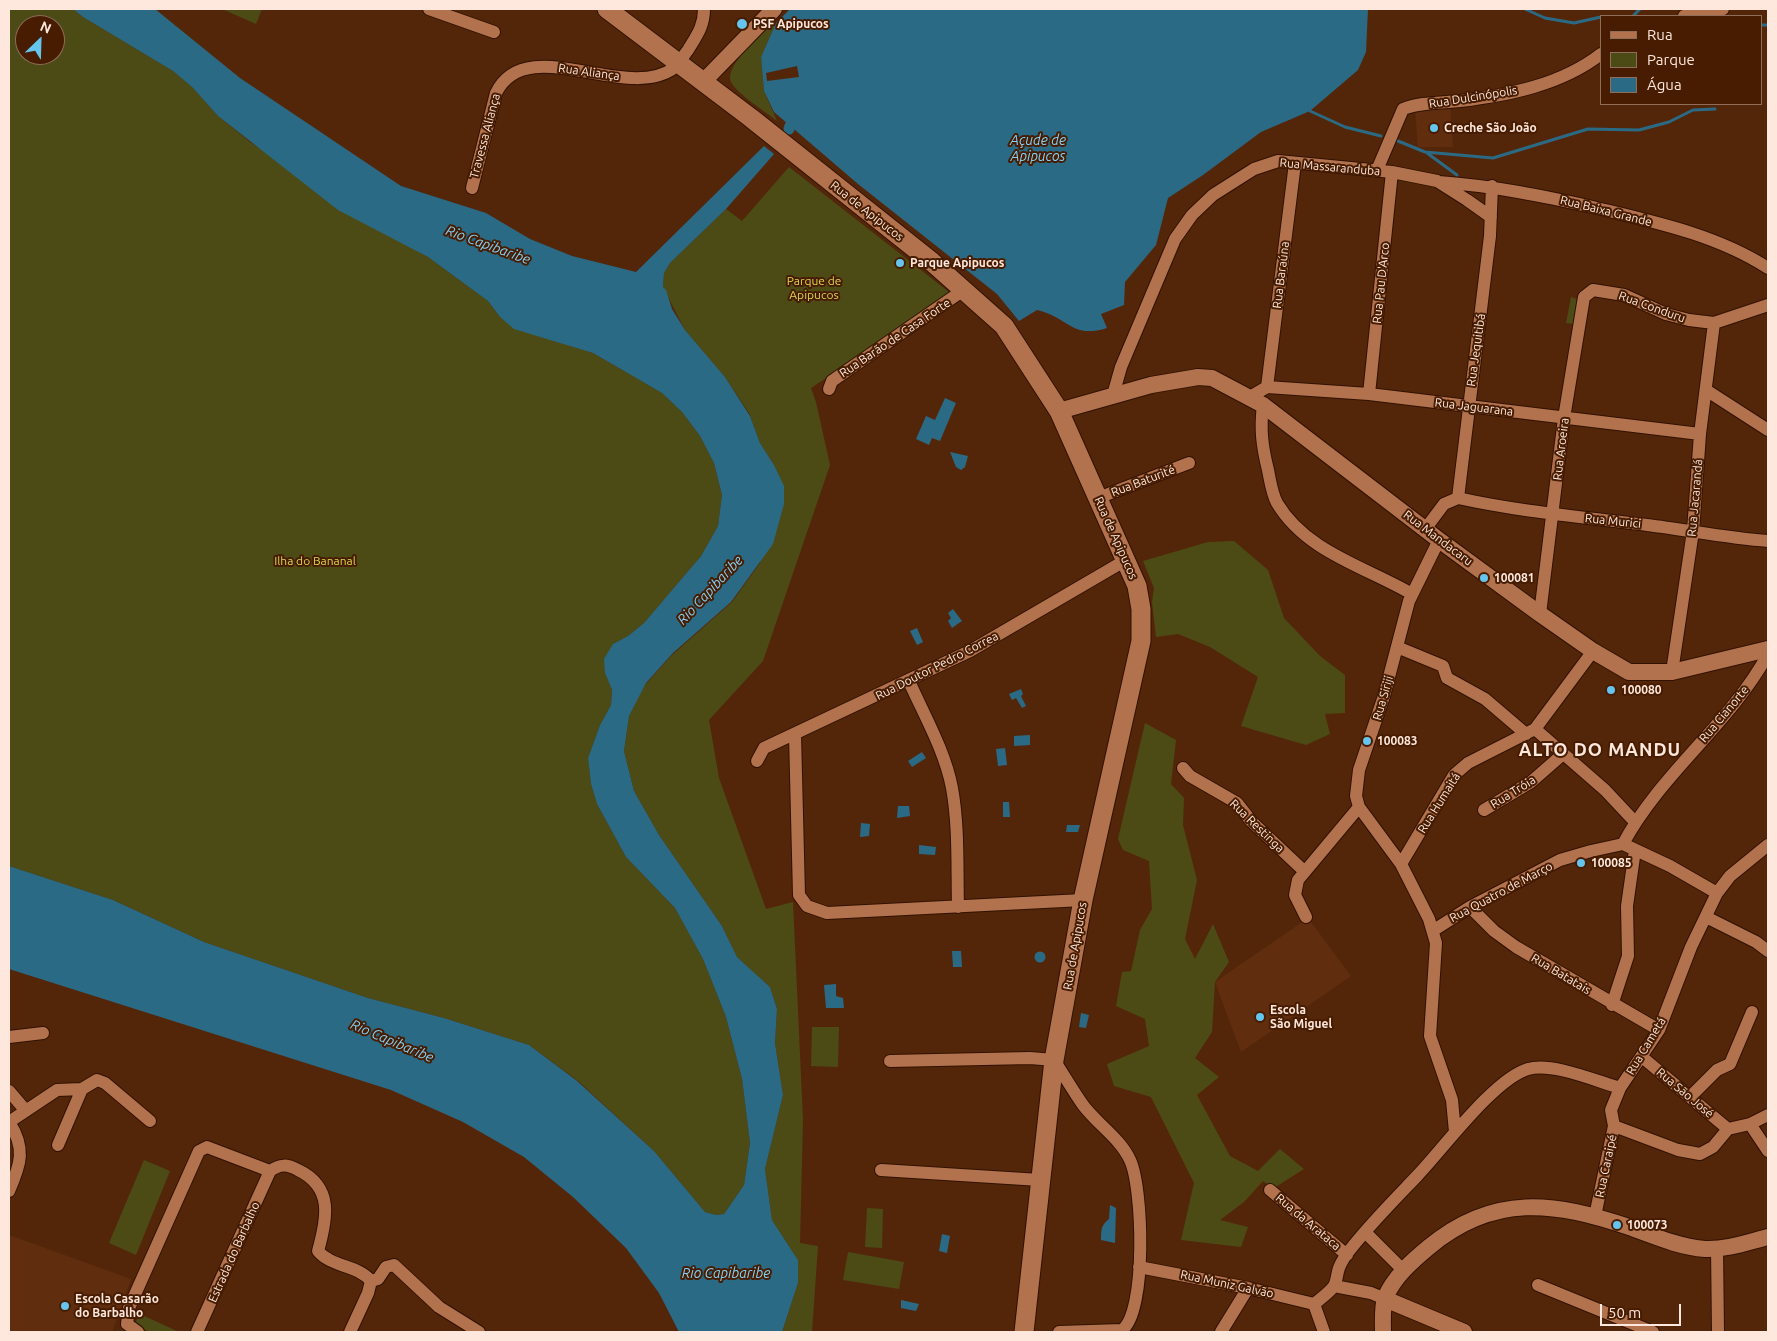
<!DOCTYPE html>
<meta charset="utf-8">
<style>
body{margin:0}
#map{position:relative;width:1777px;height:1341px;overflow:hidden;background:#53260a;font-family:Ubuntu,sans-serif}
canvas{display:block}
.frame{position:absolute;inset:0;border:10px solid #fee7dc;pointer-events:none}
.legend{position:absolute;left:1600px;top:15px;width:162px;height:90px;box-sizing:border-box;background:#471c00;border:1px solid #906d58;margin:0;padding:6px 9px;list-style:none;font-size:15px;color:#fee7dc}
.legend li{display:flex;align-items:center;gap:10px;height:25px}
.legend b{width:25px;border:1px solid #906d58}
.north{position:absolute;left:15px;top:15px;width:50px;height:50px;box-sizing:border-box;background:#471c00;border:1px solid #906d58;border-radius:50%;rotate:24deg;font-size:14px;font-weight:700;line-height:20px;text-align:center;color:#fee7dc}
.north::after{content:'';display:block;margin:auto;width:18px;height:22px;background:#65c5ee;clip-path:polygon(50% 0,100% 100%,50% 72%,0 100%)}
.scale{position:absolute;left:1600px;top:1304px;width:81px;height:22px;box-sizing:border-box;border:2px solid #fee7dc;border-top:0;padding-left:6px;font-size:15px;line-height:18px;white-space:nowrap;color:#fee7dc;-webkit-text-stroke:4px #471c00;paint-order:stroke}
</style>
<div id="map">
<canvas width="1777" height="1341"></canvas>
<div class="frame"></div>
<ul class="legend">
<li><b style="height:6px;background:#b3724e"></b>Rua</li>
<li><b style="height:14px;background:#4c4b15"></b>Parque</li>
<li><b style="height:14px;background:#2b6a84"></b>Água</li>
</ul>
<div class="north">N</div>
<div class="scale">50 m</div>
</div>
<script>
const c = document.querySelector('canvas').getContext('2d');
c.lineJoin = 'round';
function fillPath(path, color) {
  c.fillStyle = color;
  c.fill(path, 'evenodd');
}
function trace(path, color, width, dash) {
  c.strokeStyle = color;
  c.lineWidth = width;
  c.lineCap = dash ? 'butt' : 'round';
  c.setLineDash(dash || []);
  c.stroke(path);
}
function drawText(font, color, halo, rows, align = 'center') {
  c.font = font + ' Ubuntu,sans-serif';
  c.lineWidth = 4;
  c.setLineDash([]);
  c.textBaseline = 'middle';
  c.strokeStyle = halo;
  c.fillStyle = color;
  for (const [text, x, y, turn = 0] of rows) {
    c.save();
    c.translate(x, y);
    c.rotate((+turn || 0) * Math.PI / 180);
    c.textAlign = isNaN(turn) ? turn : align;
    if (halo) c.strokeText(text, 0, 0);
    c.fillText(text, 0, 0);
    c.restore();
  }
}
fillPath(new Path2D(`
 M1450 104 1453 147H1418L1415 109Z
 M1308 918 1351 976 1241 1052 1215 982Z
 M9 1235 131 1279 112 1332H9Z`), '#602e0e');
fillPath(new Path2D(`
 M9 9H73L83 17 173 71 192 87 218 116 250 142 400 241 428 257 488 301 500 317 514 328 593 353 662 393 682 412 700 436 714 463 722 495 718 526 701 556 644 623 628 636 613 644 605 673 612 690 611 705 600 725 588 758 591 784 597 804 626 857 675 908 703 959 726 1017 742 1079 750 1143 744 1185 724 1214 716 1215 705 1212 654 1151 577 1080 529 1045 444 1018 368 998 204 942 113 900 9 866ZM25 25H55V55H25Z
 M222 9H262L256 24Z
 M776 23 761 57 764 91 777 121C766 112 737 94 731 82 724 67 759 36 769 25Z
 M789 167 949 292 947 298 811 388 816 402 830 465 763 661 709 720 719 778 766 909 793 902 803 1120 800 1243 818 1246 812 1332H782L798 1283V1260L772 1220 765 1169 783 1095 775 1043 777 1009 770 987 737 957 722 926 659 835 634 791 624 751 629 716 644 686 671 656 732 602 760 563 774 465 760 443 749 413 725 377 685 330 663 287 664 273 670 263 726 209 742 221Z
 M1571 297 1577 299 1573 324 1566 323Z
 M1234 541 1268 570 1284 618 1320 656 1345 675V713L1325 714 1330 734 1306 745 1241 726 1258 677 1210 647 1178 634 1156 637 1152 602 1154 588 1143 561 1208 542Z
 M1145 723 1176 740 1171 784 1184 798 1183 825 1197 880 1185 939 1195 959 1213 924 1229 962 1215 982 1212 1032 1195 1058 1219 1077 1197 1095 1230 1156 1258 1171 1280 1149 1304 1169 1274 1188 1263 1181 1244 1202 1220 1220 1248 1227 1241 1247 1181 1240 1194 1183 1151 1097 1114 1086 1107 1064 1149 1046 1145 1019 1116 1006 1122 972 1131 971 1140 930 1152 909 1149 861 1123 850 1118 839Z
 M812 1027H839L838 1067 811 1066Z
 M144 1160 170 1171 136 1255 109 1243Z
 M867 1208 883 1209 882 1248 865 1247Z
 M848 1252 904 1262 899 1289 843 1280Z
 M140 1314 179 1332H150L134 1325Z`), '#4c4b15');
fillPath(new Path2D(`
 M73 9H155L240 78 401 186 486 213 530 239 572 256 636 272 764 146 774 154 726 209 670 263 664 273 663 287 666 290 672 309 685 330 725 377 750 416 760 443 774 465 784 486V504L773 544 731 602 673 653 646 683 629 716 624 751 634 791 659 835 722 926 737 957 770 987 777 1009 775 1043 783 1095 765 1169 772 1220 798 1260V1283L782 1332H679L659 1293 626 1248 573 1197 524 1157 463 1122 391 1090 9 969V866L113 900 204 942 368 998 444 1018 529 1045 576 1080 654 1151 705 1212 716 1215 724 1214 744 1185 750 1143 742 1079 726 1017 703 959 675 908 626 857 597 804 591 784 588 758 600 725 611 705 612 690 605 673 604 659 613 644 628 636 644 623 701 556 718 526 722 495 714 463 700 436 682 412 662 393 593 353 514 329 500 317 488 301 428 257 338 210 218 116 192 87 173 71 83 17Z
 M790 9H1368L1366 52 1358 70 1310 111 1261 132 1203 175 1168 198 1156 245 1125 282 1124 305 1101 314 1107 328C1071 339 1070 318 1037 310L1019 321 997 294 858 184 774 112 764 91 761 57 776 23Z
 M945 398 956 403 940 441 932 438 929 445 916 439 926 416 935 420Z
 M950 452 968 456 965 467 961 470 956 467Z
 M953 609 962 621 952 628 948 621 951 618 948 613Z
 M917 628 923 642 917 645 910 631Z
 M1021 689 1023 694 1021 696 1026 706 1022 708 1016 698 1012 700 1009 694Z
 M1030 735V745L1014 746V736Z
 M1005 748 1007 765 998 766 996 749Z
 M922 752 926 758 912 767 908 761Z
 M1003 802H1009L1010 817H1003Z
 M898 806H909L910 816 897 818Z
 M861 823 870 824 869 836 860 837Z
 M1067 825H1080L1078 832H1066Z
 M919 845 936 847 935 855 919 854Z
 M952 951H961L962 967H953Z
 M1034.5 957a5.5 5.5 0 1 1 11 0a5.5 5.5 0 1 1-11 0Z
 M836 984V996L843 998 844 1008H826L824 985Z
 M1081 1013 1089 1015 1086 1028 1079 1027Z
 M1110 1205 1116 1208 1115 1243 1101 1240C1101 1230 1101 1225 1109 1219Z
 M942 1234 950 1236 947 1253 939 1251Z
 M901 1300 919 1304 916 1311 901 1308Z`), '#2b6a84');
fillPath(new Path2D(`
 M797 66 799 77 767 81 766 73Z`), '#53260a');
trace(new Path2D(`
 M1525 9 1545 18 1574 23 1601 17
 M1633 16 1640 9
 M1761 25H1768
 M1310 111 1345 127 1381 136
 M1398 141 1425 152 1493 158 1588 129 1639 130 1669 122 1693 110 1715 109
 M1427 153 1457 175`), '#2b6a84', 3);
trace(new Path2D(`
 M789 129 790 126`), '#2b6a84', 11);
const minor = new Path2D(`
 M429 9 494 32
 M1684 16 1723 9
 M1377 170 1403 109C1420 102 1442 103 1460 101 1509 95 1561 85 1601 54
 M1439 182C1494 186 1543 196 1597 208 1655 222 1717 235 1768 268
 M472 188 496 93C526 31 626 103 674 68 680 63 683 56 688 50 697 35 704 26 704 9
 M1267 387 1295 163
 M829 389 832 381 965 289
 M1706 390 1768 430
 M1369 394 1392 172
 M1113 395 1121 367 1175 239 1192 215 1213 195 1254 169 1278 161 1392 172 1437 181 1467 200 1491 217
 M1250 397 1267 387 1369 394 1700 434
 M1263 405C1260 429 1262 446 1268 470 1270 480 1272 494 1277 503 1306 552 1366 567 1412 594
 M1098 498 1189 463
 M1458 498C1521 512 1584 517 1647 525 1688 530 1727 538 1768 541
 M1426 528 1444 504 1458 498 1490 236 1492 186
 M1439 540 1409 601 1384 696 1359 770 1356 796 1359 807 1401 864 1429 919 1436 943 1430 1036 1452 1100 1455 1132
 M1540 614 1564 418 1584 297 1593 290 1624 295 1666 314 1689 320 1714 323 1768 305
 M1397 647 1443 666 1447 678 1485 699 1526 734
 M1672 672 1693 531 1700 434 1714 323
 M909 681C924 715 945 751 952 788 959 827 957 868 958 907
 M1535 729 1605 790 1635 822
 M795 735 799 895 807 906 827 913 1083 900
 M757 761 764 748 970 651 1126 560
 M1183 768 1190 776 1237 803 1251 821 1304 871
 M1484 810 1531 782 1563 754
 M1623 844C1661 773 1730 724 1768 654
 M1401 864 1454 775 1468 763 1535 729 1593 651
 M1470 907 1494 931 1516 947 1659 1030
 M1306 917 1295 895 1298 880 1359 807
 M1706 917 1756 942 1768 951
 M1434 930 1470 907 1560 860 1591 851 1623 844 1670 866 1717 893
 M1612 1005 1628 956 1627 906 1635 850
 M9 1037 43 1033
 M1642 1057 1728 1129
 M890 1061 1030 1058 1054 1060C1064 1075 1073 1091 1083 1105 1097 1124 1120 1138 1130 1160 1143 1187 1147 1312 1122 1330L1059 1332
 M9 1091 26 1111
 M1690 1097 1717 1070 1730 1064 1752 1012
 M9 1122 57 1090 82 1089 97 1080 105 1083 150 1121
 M1750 1124 1768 1151
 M1614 1126 1678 1150 1700 1154 1713 1147 1728 1129 1750 1124 1768 1115
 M58 1145 82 1089
 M881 1170 1040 1180
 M270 1171C280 1164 287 1164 298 1170 334 1187 327 1219 318 1251 331 1267 358 1265 371 1281
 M1270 1190 1347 1255
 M9 1191C21 1164 26 1148 9 1122
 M1595 1216 1614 1126 1611 1110 1620 1088 1659 1030 1691 947 1717 893 1730 876 1768 845
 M1365 1232 1403 1270
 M1717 1249 1718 1332
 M1139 1267 1248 1288 1314 1304
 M371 1281 378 1279 386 1267 394 1265 439 1307 479 1332
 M1538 1285 1653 1332
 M1334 1286 1371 1293 1385 1299
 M1314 1304C1320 1299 1329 1293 1334 1286 1337 1281 1337 1273 1339 1268 1342 1260 1348 1252 1353 1246 1373 1221 1395 1199 1417 1176 1443 1149 1494 1079 1528 1069 1552 1062 1596 1081 1620 1088
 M1314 1304 1324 1332
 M138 1332 127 1324 129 1308 199 1151 207 1147 270 1171
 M197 1332 270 1171
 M350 1332 368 1293 371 1281
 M1221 1332 1248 1288`);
const tertiary = new Path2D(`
 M703 82 774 9
 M1059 411 1151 385 1198 377 1212 378 1263 405 1439 540 1540 614 1593 651 1629 672H1672L1768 649
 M1385 1299 1464 1332
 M1383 1332C1383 1322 1382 1308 1385 1298 1394 1277 1412 1261 1429 1247 1494 1193 1555 1202 1629 1227 1654 1236 1679 1247 1705 1249 1726 1250 1748 1242 1768 1237`);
const secondary = new Path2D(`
 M607 9 751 118 932 262 1004 326 1059 411 1137 586 1141 609V641L1083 900 1054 1060 1024 1332`);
trace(minor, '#311201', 14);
trace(tertiary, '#311201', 18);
trace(secondary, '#311201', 21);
trace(minor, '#b3724e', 12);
trace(tertiary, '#b3724e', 16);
trace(secondary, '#b3724e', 19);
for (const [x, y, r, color] of [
 [742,24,6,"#65c5ee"],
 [1434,128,5,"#65c5ee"],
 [900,263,5,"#65c5ee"],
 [1484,578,5,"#65c5ee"],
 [1611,690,5,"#65c5ee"],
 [1367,741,5,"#65c5ee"],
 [1581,863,5,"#65c5ee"],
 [1260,1017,5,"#65c5ee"],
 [1617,1225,5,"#65c5ee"],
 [65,1306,5,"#65c5ee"]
]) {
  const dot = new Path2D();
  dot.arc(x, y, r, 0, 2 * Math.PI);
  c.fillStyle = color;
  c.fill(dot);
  trace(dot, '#471c00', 2);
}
drawText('bold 12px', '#fee7dc', '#471c00', [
 ["PSF Apipucos",753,24],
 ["Creche São João",1444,128],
 ["Parque Apipucos",910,263],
 ["100081",1494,578],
 ["100080",1621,690],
 ["100083",1377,741],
 ["100085",1591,863],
 ["Escola",1270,1010],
 ["São Miguel",1270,1024],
 ["100073",1627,1225],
 ["Escola Casarão",75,1299],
 ["do Barbalho",75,1313]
], 'left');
drawText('12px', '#fee7dc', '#471c00', [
 ["Rua Aliança",589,72,8],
 ["Rua Dulcinópolis",1473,97,-9],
 ["Travessa Aliança",485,136,-75],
 ["Rua Massaranduba",1330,167,5],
 ["Rua de Apipucos",867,211,38],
 ["Rua Baixa Grande",1606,211,14],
 ["Rua Baraúna",1281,275,-83],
 ["Rua Pau D'Arco",1381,283,-84],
 ["Rua Conduru",1652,307,20],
 ["Rua Barão de Casa Forte",895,338,-34],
 ["Rua Jequitibá",1476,350,-82],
 ["Rua Jaguarana",1474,407,7],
 ["Rua Aroeira",1561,449,-83],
 ["Rua Baturité",1143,481,-21],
 ["Rua Jacarandá",1695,498,-85],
 ["Rua Murici",1613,521,6],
 ["Rua de Apipucos",1116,538,66],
 ["Rua Mandacaru",1438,538,37],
 ["Rua Doutor Pedro Correa",937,666,-27],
 ["Rua Siriji",1383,698,-74],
 ["Rua Cianorte",1724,714,-50],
 ["Rua Tróia",1513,792,-32],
 ["Rua Humaitá",1439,803,-58],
 ["Rua Restinga",1257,826,44],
 ["Rua Quatro de Março",1501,892,-28],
 ["Rua de Apipucos",1075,946,-80],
 ["Rua Batatais",1561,974,31],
 ["Rua Cametá",1646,1046,-59],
 ["Rua São José",1685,1093,40],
 ["Rua Caraipé",1606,1166,-78],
 ["Rua da Arataca",1308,1222,40],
 ["Estrada do Barbalho",234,1252,-66],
 ["Rua Muniz Galvão",1227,1284,12]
]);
drawText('12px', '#d8d74c', '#471c00', [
 ["Parque de",814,281],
 ["Apipucos",814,295],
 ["Ilha do Bananal",315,561]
]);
drawText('italic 14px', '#82d2f7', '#471c00', [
 ["Açude de",1038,140],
 ["Apipucos",1038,156],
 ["Rio Capibaribe",488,245,20],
 ["Rio Capibaribe",710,590,-47],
 ["Rio Capibaribe",392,1041,23],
 ["Rio Capibaribe",726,1273]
]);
c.letterSpacing = '1px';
drawText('bold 18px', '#fee7dc', '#471c00', [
 ["ALTO DO MANDU",1600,750]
]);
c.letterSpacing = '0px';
</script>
